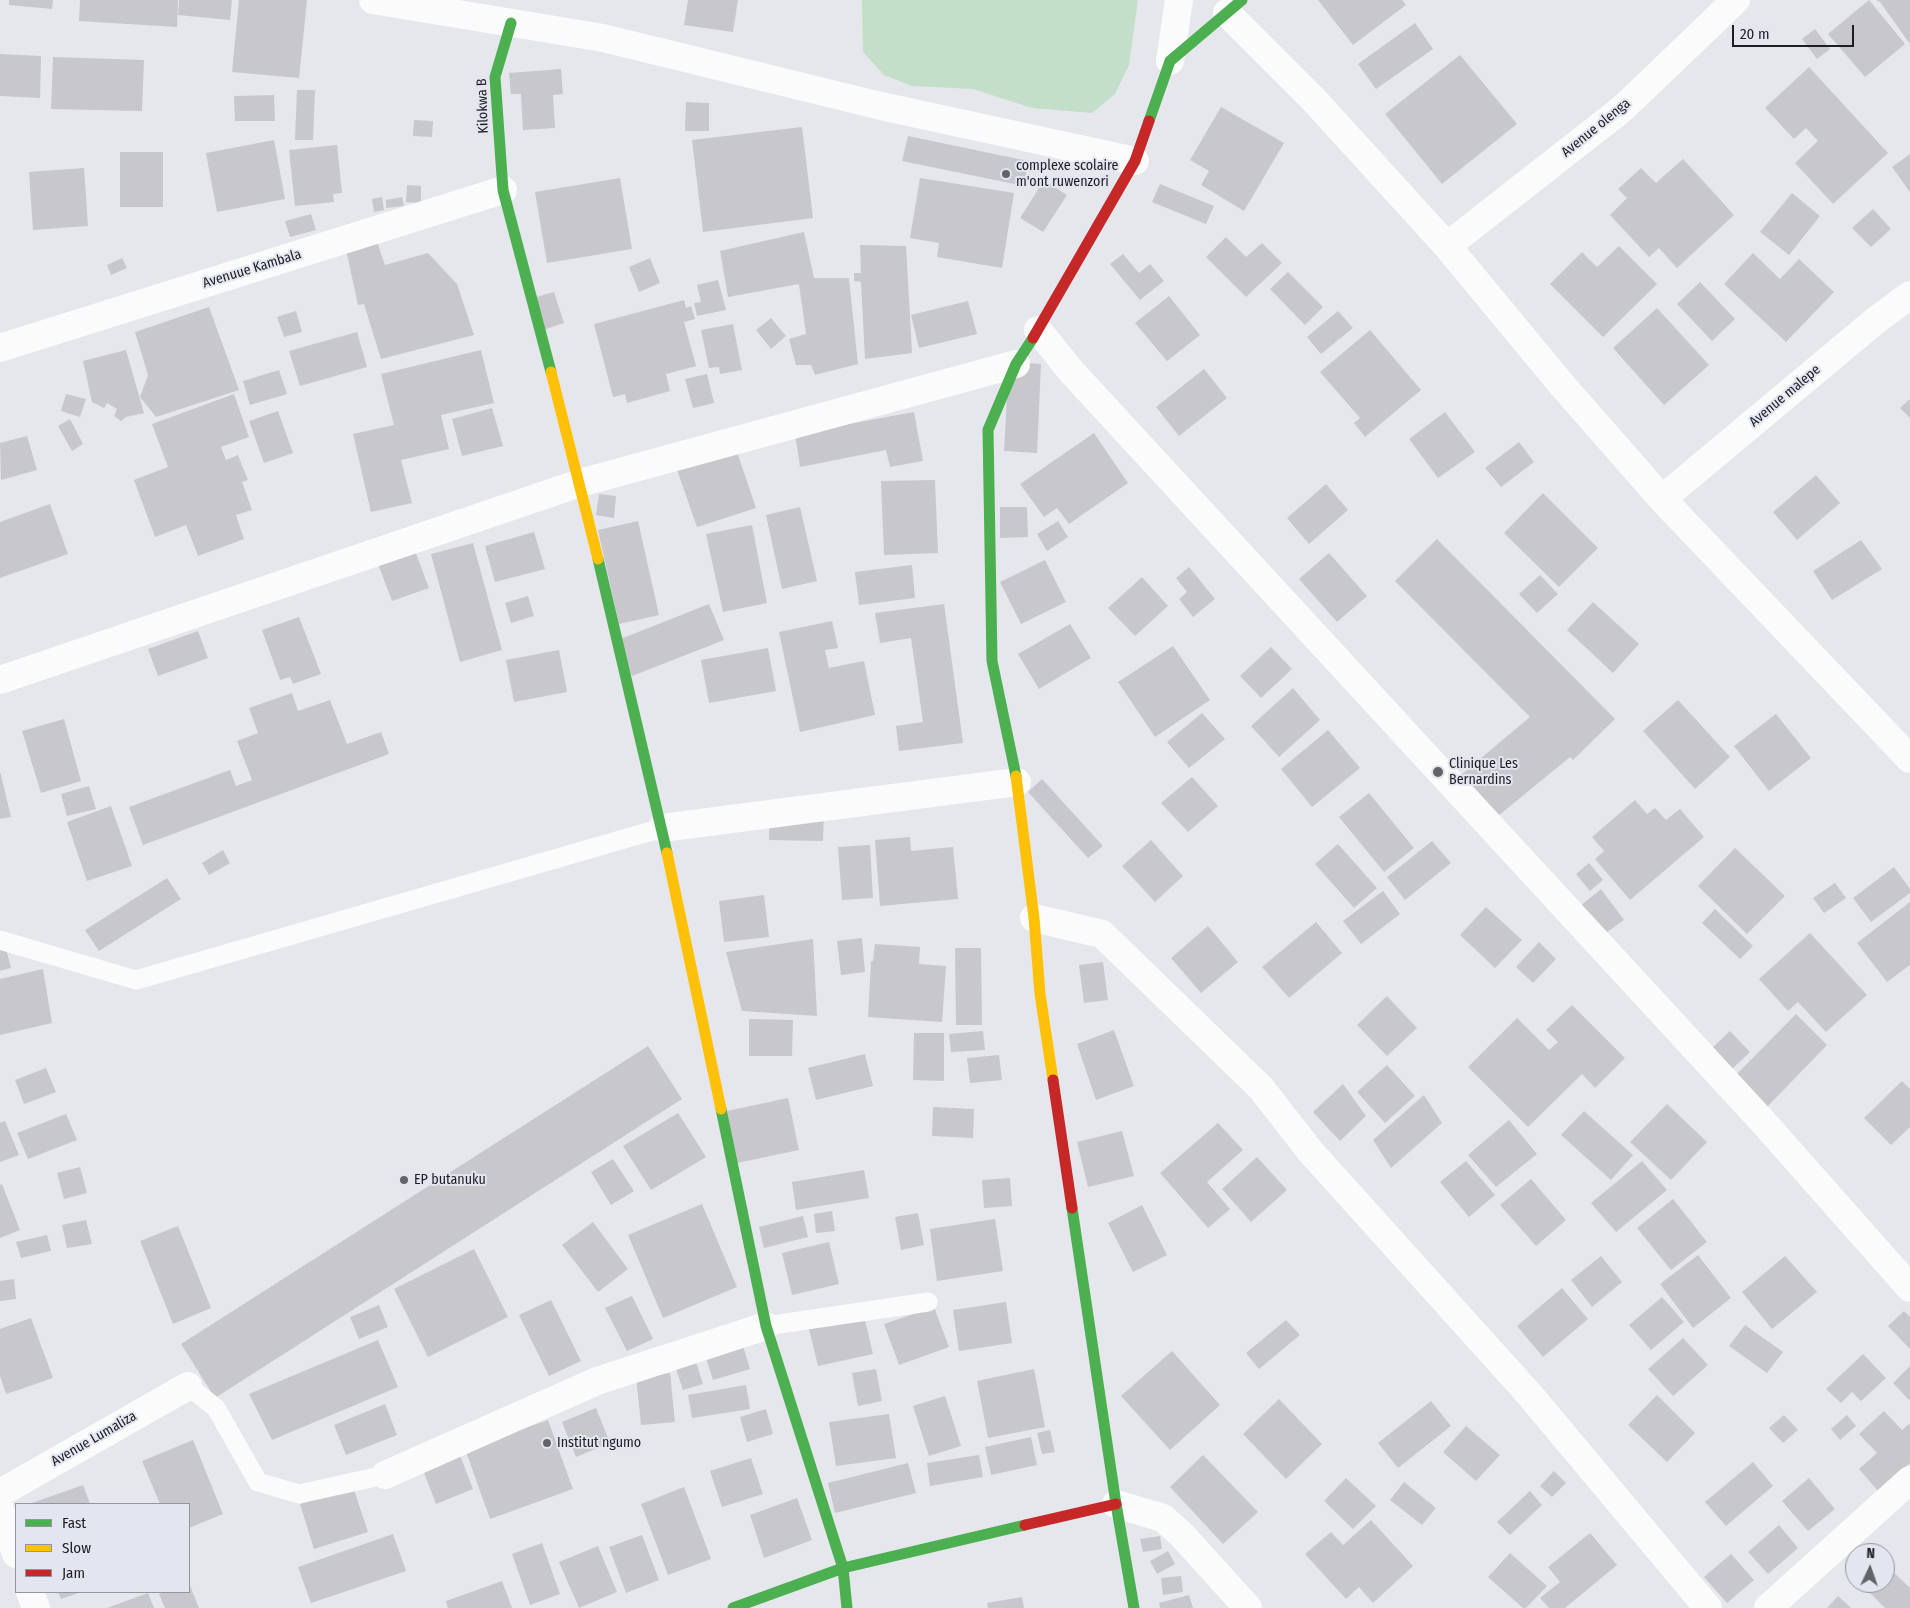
<!DOCTYPE html>
<style>
body{margin:0}
#map{position:relative;width:1910px;height:1608px;overflow:hidden;background:#e6e7ed;font-family:"Fira Sans Condensed",sans-serif}
canvas{display:block}
.legend{position:absolute;left:15px;top:1503px;width:175px;height:90px;box-sizing:border-box;background:#e3e5f0;border:1px solid #94959e;margin:0;padding:6px 9px;list-style:none;font-size:15px;color:#1d1e22}
.legend li{display:flex;align-items:center;gap:10px;height:25px}
.legend b{width:25px;border:1px solid #94959e}
.north{position:absolute;left:1845px;top:1543px;width:50px;height:50px;box-sizing:border-box;background:#e3e5f0;border:1px solid #94959e;border-radius:50%;rotate:3deg;font-size:14px;font-weight:700;line-height:20px;text-align:center;color:#1d1e22}
.north::after{content:'';display:block;margin:auto;width:18px;height:22px;background:#636469;clip-path:polygon(50% 0,100% 100%,50% 72%,0 100%)}
.scale{position:absolute;left:1732px;top:25px;width:122px;height:22px;box-sizing:border-box;border:2px solid #1d1e22;border-top:0;padding-left:6px;font-size:15px;line-height:18px;white-space:nowrap;color:#1d1e22;-webkit-text-stroke:4px #e3e5f0;paint-order:stroke}
</style>
<div id="map">
<canvas width="1910" height="1608"></canvas>
<ul class="legend">
<li><b style="height:6px;background:#4caf50"></b>Fast</li>
<li><b style="height:6px;background:#ffc107"></b>Slow</li>
<li><b style="height:6px;background:#c62828"></b>Jam</li>
</ul>
<div class="north">N</div>
<div class="scale">20 m</div>
</div>
<script>
const c = document.querySelector('canvas').getContext('2d');
c.lineJoin = 'round';
function fillPath(path, color) {
  c.fillStyle = color;
  c.fill(path, 'evenodd');
}
function trace(path, color, width, dash) {
  c.strokeStyle = color;
  c.lineWidth = width;
  c.lineCap = dash ? 'butt' : 'round';
  c.setLineDash(dash || []);
  c.stroke(path);
}
function drawText(font, color, halo, rows, align = 'center') {
  c.font = font + ' "Fira Sans Condensed",sans-serif';
  c.lineWidth = 4;
  c.setLineDash([]);
  c.textBaseline = 'middle';
  c.strokeStyle = halo;
  c.fillStyle = color;
  for (const [text, x, y, turn = 0] of rows) {
    c.save();
    c.translate(x, y);
    c.rotate((+turn || 0) * Math.PI / 180);
    c.textAlign = isNaN(turn) ? turn : align;
    if (halo) c.strokeText(text, 0, 0);
    c.fillText(text, 0, 0);
    c.restore();
  }
}
fillPath(new Path2D(`
 M862 0H1138L1129 65 1115 94 1092 113 1032 108 973 89 912 86 884 75 863 52Z`), '#c3dfc9');
fillPath(new Path2D(`
 M9 0H53L52 9 9 5Z
 M80 0H178L177 27 79 21Z
 M179 0H232L230 20 178 15Z
 M239 0H307L299 78 232 72Z
 M688 0H738L733 32 684 25Z
 M1318 0H1402L1406 5 1353 45Z
 M1869 0 1905 44 1865 77 1828 34Z
 M1876 0H1910V44L1880 2Z
 M1415 23 1433 49 1376 89 1358 64Z
 M1815 29 1830 49 1817 59 1802 39Z
 M0 54 41 56 40 98 0 96Z
 M1460 55 1517 124 1442 184 1385 114Z
 M53 57 144 60 142 111 51 109Z
 M1809 67 1888 153 1833 204 1795 163 1818 141 1806 128 1794 139 1765 108Z
 M561 69 563 94 553 95 555 128 523 130 521 94H511L509 73Z
 M297 90H315L313 140H295Z
 M274 95 275 121H235L234 96Z
 M686 102 709 103V131H685Z
 M1221 107 1284 143 1244 211 1201 185 1209 171 1190 160Z
 M414 120 433 121 432 137 413 136Z
 M802 127 813 218 703 232 692 140Z
 M908 136 1028 161 1024 186 902 161Z
 M274 140 285 199 217 212 206 153Z
 M337 145 342 193 333 194 334 202 295 206 289 150Z
 M120 152H163V207H120Z
 M1910 154V192L1892 167Z
 M1683 159 1734 215 1677 268 1659 248 1649 257 1610 215 1627 198 1618 189 1641 168 1656 183Z
 M84 168 88 226 33 230 29 172Z
 M620 178 632 249 547 263 535 192Z
 M920 178 1014 193 1002 268 937 257 939 243 910 238Z
 M1044 180 1067 195 1043 232 1020 218Z
 M1160 184 1214 206 1206 224 1152 202Z
 M407 185 421 186V203L406 202Z
 M1792 193 1820 216 1789 255 1760 232Z
 M382 197 384 210 374 212 372 199Z
 M402 197 404 206 386 208V200Z
 M1873 209 1891 229 1871 247 1852 228Z
 M311 214 316 230 290 237 285 221Z
 M804 232 814 278H849L858 364 815 375 811 365H796L789 339 806 334 799 284 728 297 720 251Z
 M375 236 385 265 428 253 457 284 474 335 381 359 364 304 358 305 345 245Z
 M1226 237 1246 257 1262 243 1282 263 1246 297 1206 257Z
 M860 245 906 246 912 353 865 359 861 282 854 281V273H861Z
 M1619 246 1657 284 1603 337 1550 284 1582 252 1597 267Z
 M1753 253 1780 279 1799 259 1834 292 1786 342 1724 284Z
 M1123 254 1139 273 1150 264 1164 281 1140 300 1110 264Z
 M122 258 127 268 111 275 107 265Z
 M650 258 660 283 639 292 629 267Z
 M1288 272 1323 307 1305 325 1270 289Z
 M718 280 726 310 697 316 694 303 701 302 697 285Z
 M1700 282 1735 319 1712 341 1677 304Z
 M554 292 564 323 543 330 533 298Z
 M1169 296 1200 335 1167 361 1135 323Z
 M684 300 686 308 691 306 695 319 684 322 696 366 666 374 670 391 627 403 625 394 613 397 594 324Z
 M968 301 977 334 919 348 911 315Z
 M209 307 239 390 156 417 140 397 148 375 135 332Z
 M1657 308 1709 365 1664 405 1613 348Z
 M296 311 302 332 284 337 277 317Z
 M1338 311 1353 328 1321 354 1307 337Z
 M771 318 786 336 771 349 756 330Z
 M733 324 742 370 720 374 719 367 709 368 701 330Z
 M1370 330 1421 390 1365 437 1354 423 1360 418 1320 372Z
 M357 332 367 367 300 386 289 351Z
 M126 350 144 413 126 417 121 421 114 416 117 409 107 403 104 408 92 402 83 361Z
 M481 350 494 403 441 415 449 449 401 460 412 503 371 512 353 434 394 425 381 374Z
 M1009 362 1041 364 1037 453 1004 451Z
 M1204 369 1227 398 1179 436 1156 407Z
 M279 370 287 394 250 405 243 381Z
 M707 374 714 403 693 408 685 379Z
 M66 394 86 399 80 417 61 411Z
 M234 394 249 437 221 447 226 460 238 455 248 480 242 482 252 510 236 515 244 539 198 556 186 525 155 537 134 480 168 467 152 424Z
 M1910 399V418L1900 408Z
 M492 408 503 446 462 456 452 419Z
 M278 411 293 453 264 463 249 421Z
 M914 412 923 461 890 467 886 450 800 467 795 434Z
 M1445 412 1475 452 1438 478 1409 439Z
 M70 419 83 444 72 451 58 426Z
 M1094 433 1128 483 1069 524 1057 508 1044 517 1020 484Z
 M27 436 37 470 1 480 0 443Z
 M1519 442 1534 462 1501 487 1485 468Z
 M734 443 756 508 697 527 675 464Z
 M1816 475 1840 503 1797 540 1773 512Z
 M935 480 938 553 884 555 881 481Z
 M1326 484 1348 510 1309 544 1287 518Z
 M1543 493 1598 548 1559 587 1504 533Z
 M599 494 616 496 614 518 596 515Z
 M50 504 68 554 0 578V522Z
 M800 507 817 581 782 589 766 515Z
 M1000 507H1027L1028 537 1000 538Z
 M638 521 659 615 619 624 598 530Z
 M1058 521 1068 537 1047 551 1037 534Z
 M752 525 767 603 723 612 706 534Z
 M534 532 545 569 495 582 485 546Z
 M1437 539 1615 719 1573 760 1570 757 1492 821 1456 779 1530 717 1395 581Z
 M1861 540 1882 569 1832 600 1813 571Z
 M473 543 502 650 460 662 431 554Z
 M415 551 429 588 392 601 378 564Z
 M1329 553 1367 596 1337 622 1299 579Z
 M1045 560 1066 602 1021 624 1000 582Z
 M912 565 915 598 859 605 855 572Z
 M1189 567 1215 599 1193 617 1179 599 1187 592 1176 578Z
 M1540 575 1558 594 1537 613 1519 594Z
 M1142 577 1168 606 1135 636 1108 608Z
 M528 596 534 616 511 623 505 603Z
 M1593 602 1639 644 1613 673 1567 630Z
 M709 604 724 640 632 676 618 640Z
 M944 604 963 743 899 751 896 726 923 722 911 638 880 643 875 613Z
 M299 617 321 674 293 684 290 677 280 680 262 630Z
 M832 621 838 648 825 650 829 668 864 661 875 715 800 732 779 632Z
 M1070 624 1091 658 1039 689 1018 654Z
 M198 631 208 658 158 676 148 649Z
 M1173 646 1210 700 1155 737 1118 682Z
 M1271 647 1292 669 1261 698 1240 676Z
 M768 648 776 691 709 703 701 660Z
 M559 650 567 692 514 702 506 660Z
 M1293 688 1320 720 1279 757 1251 726Z
 M292 693 298 711 330 700 347 744 381 732 389 754 143 845 129 807 230 770 236 786 252 780 237 741 258 733 249 708Z
 M1678 700 1730 757 1695 789 1643 731Z
 M1202 713 1225 739 1189 768 1167 742Z
 M1776 714 1811 758 1769 791 1734 746Z
 M64 719 81 781 41 793 22 731Z
 M1328 730 1360 768 1312 807 1281 769Z
 M0 771 11 817 0 819Z
 M1192 777 1218 806 1188 832 1161 803Z
 M1042 779 1103 846 1088 858 1028 792Z
 M89 786 96 809 67 816 61 794Z
 M1369 793 1414 848 1384 872 1339 817Z
 M1635 800 1647 814 1655 808 1666 820 1680 809 1704 837 1630 900 1595 859 1604 851 1592 837Z
 M111 806 132 866 87 881 67 822Z
 M770 806 824 807 823 841 769 840Z
 M910 837 911 851 953 847 958 899 880 906 875 840Z
 M1151 840 1183 876 1155 902 1122 866Z
 M1432 841 1451 863 1405 900 1387 877Z
 M1338 844 1377 888 1354 908 1315 864Z
 M870 845 873 898 842 900 838 847Z
 M1735 848 1785 896 1747 934 1698 886Z
 M223 850 230 863 209 875 202 863Z
 M1589 863 1603 880 1590 891 1576 874Z
 M1894 867 1910 889V893L1871 922 1853 898Z
 M167 878 181 899 99 951 85 930Z
 M1835 883 1846 898 1824 913 1813 898Z
 M1601 889 1624 920 1603 935 1580 906Z
 M1383 891 1400 914 1361 944 1343 921Z
 M764 895 769 937 724 942 719 901Z
 M1910 902V965L1887 982 1857 943Z
 M1486 907 1522 940 1495 968 1460 935Z
 M1715 909 1753 946 1740 959 1702 923Z
 M1316 922 1342 953 1289 998 1262 967Z
 M1208 926 1238 962 1201 993 1171 958Z
 M1810 933 1867 995 1826 1032 1798 1002 1788 1011 1759 979Z
 M862 938 865 972 841 975 837 941Z
 M813 939 817 1016 742 1011 726 952Z
 M4 941 11 968 0 971V942Z
 M1539 942 1556 959 1533 983 1516 967Z
 M875 944 920 947 919 964 946 966 942 1022 868 1017 871 961H873Z
 M955 948H981L982 1025H956Z
 M1103 962 1108 1000 1084 1003 1079 965Z
 M43 969 52 1023 0 1035V979Z
 M1387 996 1417 1028 1387 1056 1357 1025Z
 M1572 1005 1625 1058 1595 1088 1582 1074 1528 1127 1468 1067 1517 1018 1549 1050 1558 1042 1546 1030Z
 M1796 1014 1827 1045 1766 1108 1734 1077Z
 M749 1019 793 1020 792 1056H749Z
 M1114 1030 1134 1086 1096 1100 1077 1044Z
 M983 1031 985 1050 951 1052 949 1034Z
 M1730 1031 1750 1052 1731 1070 1711 1049Z
 M914 1033H944V1081L913 1080Z
 M648 1046 682 1099 215 1398 181 1344Z
 M865 1054 873 1086 816 1100 808 1068Z
 M999 1055 1002 1080 970 1083 967 1058Z
 M1387 1065 1415 1096 1385 1123 1357 1092Z
 M46 1068 56 1092 24 1104 15 1080Z
 M1902 1081 1910 1089V1127L1891 1145 1864 1118Z
 M1343 1084 1366 1116 1340 1141 1313 1112Z
 M1424 1095 1442 1123 1391 1168 1373 1140Z
 M788 1098 799 1150 737 1163 727 1111Z
 M1667 1104 1707 1142 1671 1180 1630 1142Z
 M933 1107 974 1109 973 1138 932 1136Z
 M1584 1111 1633 1155 1611 1180 1561 1135Z
 M678 1113 706 1157 651 1190 623 1146Z
 M66 1114 77 1140 28 1159 17 1133Z
 M1509 1120 1537 1154 1496 1187 1468 1155Z
 M5 1121 19 1155 0 1162V1123Z
 M1218 1123 1243 1150 1207 1182 1230 1209 1208 1228 1160 1173Z
 M1122 1131 1134 1176 1088 1187 1077 1142Z
 M1257 1157 1287 1190 1251 1222 1222 1189Z
 M613 1159 634 1191 611 1205 591 1172Z
 M1466 1161 1495 1195 1469 1217 1440 1182Z
 M1642 1161 1667 1190 1616 1232 1591 1203Z
 M80 1167 87 1193 64 1199 57 1173Z
 M864 1170 869 1198 796 1210 792 1182Z
 M1010 1178 1012 1206 984 1208 982 1180Z
 M1531 1179 1566 1220 1536 1246 1500 1205Z
 M2 1184 20 1230 0 1238V1185Z
 M1673 1199 1707 1242 1671 1270 1637 1228Z
 M702 1204 737 1287 663 1318 628 1235Z
 M1142 1205 1167 1255 1133 1272 1108 1223Z
 M832 1211 835 1231 816 1233 814 1214Z
 M918 1213 924 1245 901 1250 895 1217Z
 M803 1216 808 1237 764 1248 759 1227Z
 M995 1219 1003 1271 937 1281 930 1229Z
 M86 1220 92 1244 67 1248 62 1225Z
 M593 1222 628 1269 598 1292 562 1245Z
 M178 1226 211 1308 173 1324 140 1241Z
 M47 1235 51 1251 21 1258 16 1242Z
 M829 1242 839 1284 792 1295 782 1253Z
 M474 1249 508 1317 428 1357 394 1289Z
 M1698 1255 1731 1298 1693 1328 1660 1284Z
 M1601 1256 1622 1282 1592 1307 1571 1280Z
 M1785 1256 1817 1292 1772 1329 1742 1292Z
 M14 1279 16 1299 0 1301V1281Z
 M1562 1288 1588 1319 1543 1357 1517 1326Z
 M632 1296 653 1339 627 1351 605 1308Z
 M1662 1297 1684 1322 1651 1350 1629 1325Z
 M551 1300 581 1361 549 1376 519 1315Z
 M1006 1302 1012 1343 959 1351 953 1310Z
 M379 1305 388 1327 359 1339 350 1317Z
 M934 1307 949 1347 899 1365 884 1324Z
 M1904 1311 1910 1317V1349L1888 1326Z
 M864 1316 873 1354 818 1366 809 1329Z
 M31 1318 53 1378 6 1394 0 1376V1329Z
 M1286 1320 1300 1335 1259 1369 1246 1353Z
 M1745 1325 1783 1352 1767 1373 1729 1346Z
 M1683 1338 1708 1365 1673 1396 1648 1369Z
 M378 1340 398 1387 272 1440 249 1394Z
 M743 1346 750 1369 713 1380 706 1358Z
 M1172 1351 1220 1405 1170 1450 1121 1396Z
 M1863 1354 1886 1378 1861 1401 1852 1392 1841 1403 1826 1389Z
 M696 1362 703 1384 683 1390 676 1369Z
 M1910 1366V1399L1909 1400 1893 1383Z
 M876 1369 882 1401 858 1406 852 1373Z
 M1034 1369 1045 1427 988 1438 977 1381Z
 M670 1373 675 1422 641 1425 636 1376Z
 M746 1385 750 1409 692 1418 688 1395Z
 M1657 1395 1695 1433 1667 1462 1628 1425Z
 M945 1396 961 1446 929 1456 913 1406Z
 M1279 1399 1322 1444 1286 1479 1243 1434Z
 M1431 1401 1451 1426 1398 1468 1378 1443Z
 M385 1404 397 1435 346 1455 334 1425Z
 M596 1408 610 1443 576 1457 562 1422Z
 M766 1409 773 1434 747 1442 740 1417Z
 M1884 1411 1902 1430 1909 1424 1910 1425V1463L1878 1491 1859 1469 1877 1453 1859 1434Z
 M889 1414 896 1458 836 1466 829 1422Z
 M1784 1415 1798 1430 1783 1443 1769 1428Z
 M1847 1415 1856 1426 1840 1440 1831 1429Z
 M548 1420 573 1489 490 1519 465 1449Z
 M1466 1426 1500 1455 1476 1481 1443 1452Z
 M1050 1430 1055 1452 1042 1454 1037 1433Z
 M1031 1437 1037 1465 991 1475 985 1447Z
 M193 1440 223 1514 189 1528V1504H160L142 1461Z
 M458 1450 473 1489 436 1504 421 1465Z
 M979 1455 983 1477 930 1486 927 1463Z
 M1203 1455 1258 1512 1223 1544 1170 1487Z
 M751 1458 763 1494 722 1507 710 1471Z
 M1753 1462 1773 1486 1726 1526 1705 1502Z
 M908 1463 916 1493 835 1513 828 1483Z
 M1554 1471 1566 1483 1552 1497 1540 1486Z
 M1346 1478 1376 1506 1353 1529 1324 1501Z
 M1809 1478 1835 1509 1808 1531 1782 1501Z
 M1404 1482 1436 1508 1422 1525 1390 1500Z
 M83 1485 90 1504H29Z
 M353 1487 368 1532 314 1549 300 1504Z
 M684 1487 711 1559 668 1575 641 1504Z
 M1530 1491 1542 1505 1510 1535 1497 1522Z
 M797 1498 812 1540 764 1558 750 1515Z
 M1371 1520 1413 1566 1373 1603 1359 1587 1346 1599 1305 1554 1331 1532 1343 1545Z
 M1779 1525 1798 1548 1768 1574 1748 1552Z
 M1590 1533 1617 1565 1565 1608H1549L1540 1598 1560 1582 1548 1567Z
 M393 1534 406 1571 311 1603 298 1567Z
 M642 1535 659 1580 626 1593 609 1547Z
 M1160 1536 1162 1549 1143 1552 1140 1539Z
 M542 1543 560 1594 530 1605 512 1554Z
 M598 1546 617 1592 579 1608 559 1562Z
 M1168 1551 1175 1564 1157 1574 1150 1561Z
 M1510 1553 1547 1586 1526 1608H1523L1488 1577Z
 M1731 1554 1754 1580 1727 1603 1704 1577Z
 M1889 1568 1910 1588V1608H1885L1867 1590 1874 1583H1885V1572Z
 M1181 1576 1183 1592 1163 1595 1161 1578Z
 M502 1581 512 1608H448L446 1601Z
 M189 1583 199 1608H165L159 1594 165 1592H189Z
 M58 1592H81L61 1599Z
 M148 1593 154 1608H107Z
 M1189 1595 1193 1608H1160L1159 1603Z
 M1838 1596 1851 1608H1827Z
 M1022 1597 1024 1608H988L987 1603Z`), '#c7c7cc');
trace(new Path2D(`
 M0 940 136 980 662 828
 M766 1326 928 1302
 M188 1386 216 1408 258 1482 299 1494 385 1475`), '#fbfbfc', 19);
trace(new Path2D(`
 M373 0 603 38 881 106 1135 161
 M1227 13 1314 100 1447 246 1562 385 1662 499 1910 759
 M1170 61 1179 0
 M1447 246 1622 109 1736 0
 M1038 330 1071 371 1765 1124 1910 1288
 M0 348 503 190
 M1662 499 1875 321 1910 295
 M0 680 580 483 1016 364
 M662 828 1017 782
 M1034 918 1102 934 1261 1088 1310 1151 1529 1394 1708 1608
 M385 1475 597 1381 766 1326
 M0 1493 188 1386
 M1116 1504 1163 1518 1182 1535 1248 1608
 M0 1509 16 1554
 M30 1592 36 1608
 M1768 1608 1910 1480`), '#fbfbfc', 28);
trace(new Path2D(`
 M511 23 495 77 503 190 551 372
 M1149 121 1170 61 1242 0
 M598 559 667 853
 M1016 776 992 661 988 430 1016 364 1033 338
 M721 1109 766 1326 843 1568 847 1608
 M1072 1208 1116 1504 1134 1608
 M733 1608 843 1568 1025 1525`), '#4caf50', 11);
trace(new Path2D(`
 M551 372 598 559
 M1016 776 1034 918 1040 994 1053 1080
 M667 853 721 1109`), '#ffc107', 11);
trace(new Path2D(`
 M1033 338 1135 161 1149 121
 M1053 1080 1072 1208
 M1025 1525 1116 1504`), '#c62828', 11);
for (const [x, y, r, color] of [
 [1006,174,5,"#636469"],
 [1438,772,6,"#636469"],
 [404,1180,5,"#636469"],
 [547,1443,5,"#636469"]
]) {
  const dot = new Path2D();
  dot.arc(x, y, r, 0, 2 * Math.PI);
  c.fillStyle = color;
  c.fill(dot);
  trace(dot, '#e3e5f0', 2);
}
drawText('14px', '#1d1e22', '#e3e5f0', [
 ["Kilokwa B",483,106,-92],
 ["Avenue olenga",1596,128,-39],
 ["Avenuue Kambala",252,269,-17],
 ["Avenue malepe",1785,396,-40],
 ["Avenue Lumaliza",94,1439,-30]
]);
drawText('14px', '#1d1e22', '#e3e5f0', [
 ["complexe scolaire",1016,166],
 ["m'ont ruwenzori",1016,182],
 ["Clinique Les",1449,764],
 ["Bernardins",1449,780],
 ["EP butanuku",414,1180],
 ["Institut ngumo",557,1443]
], 'left');
</script>
